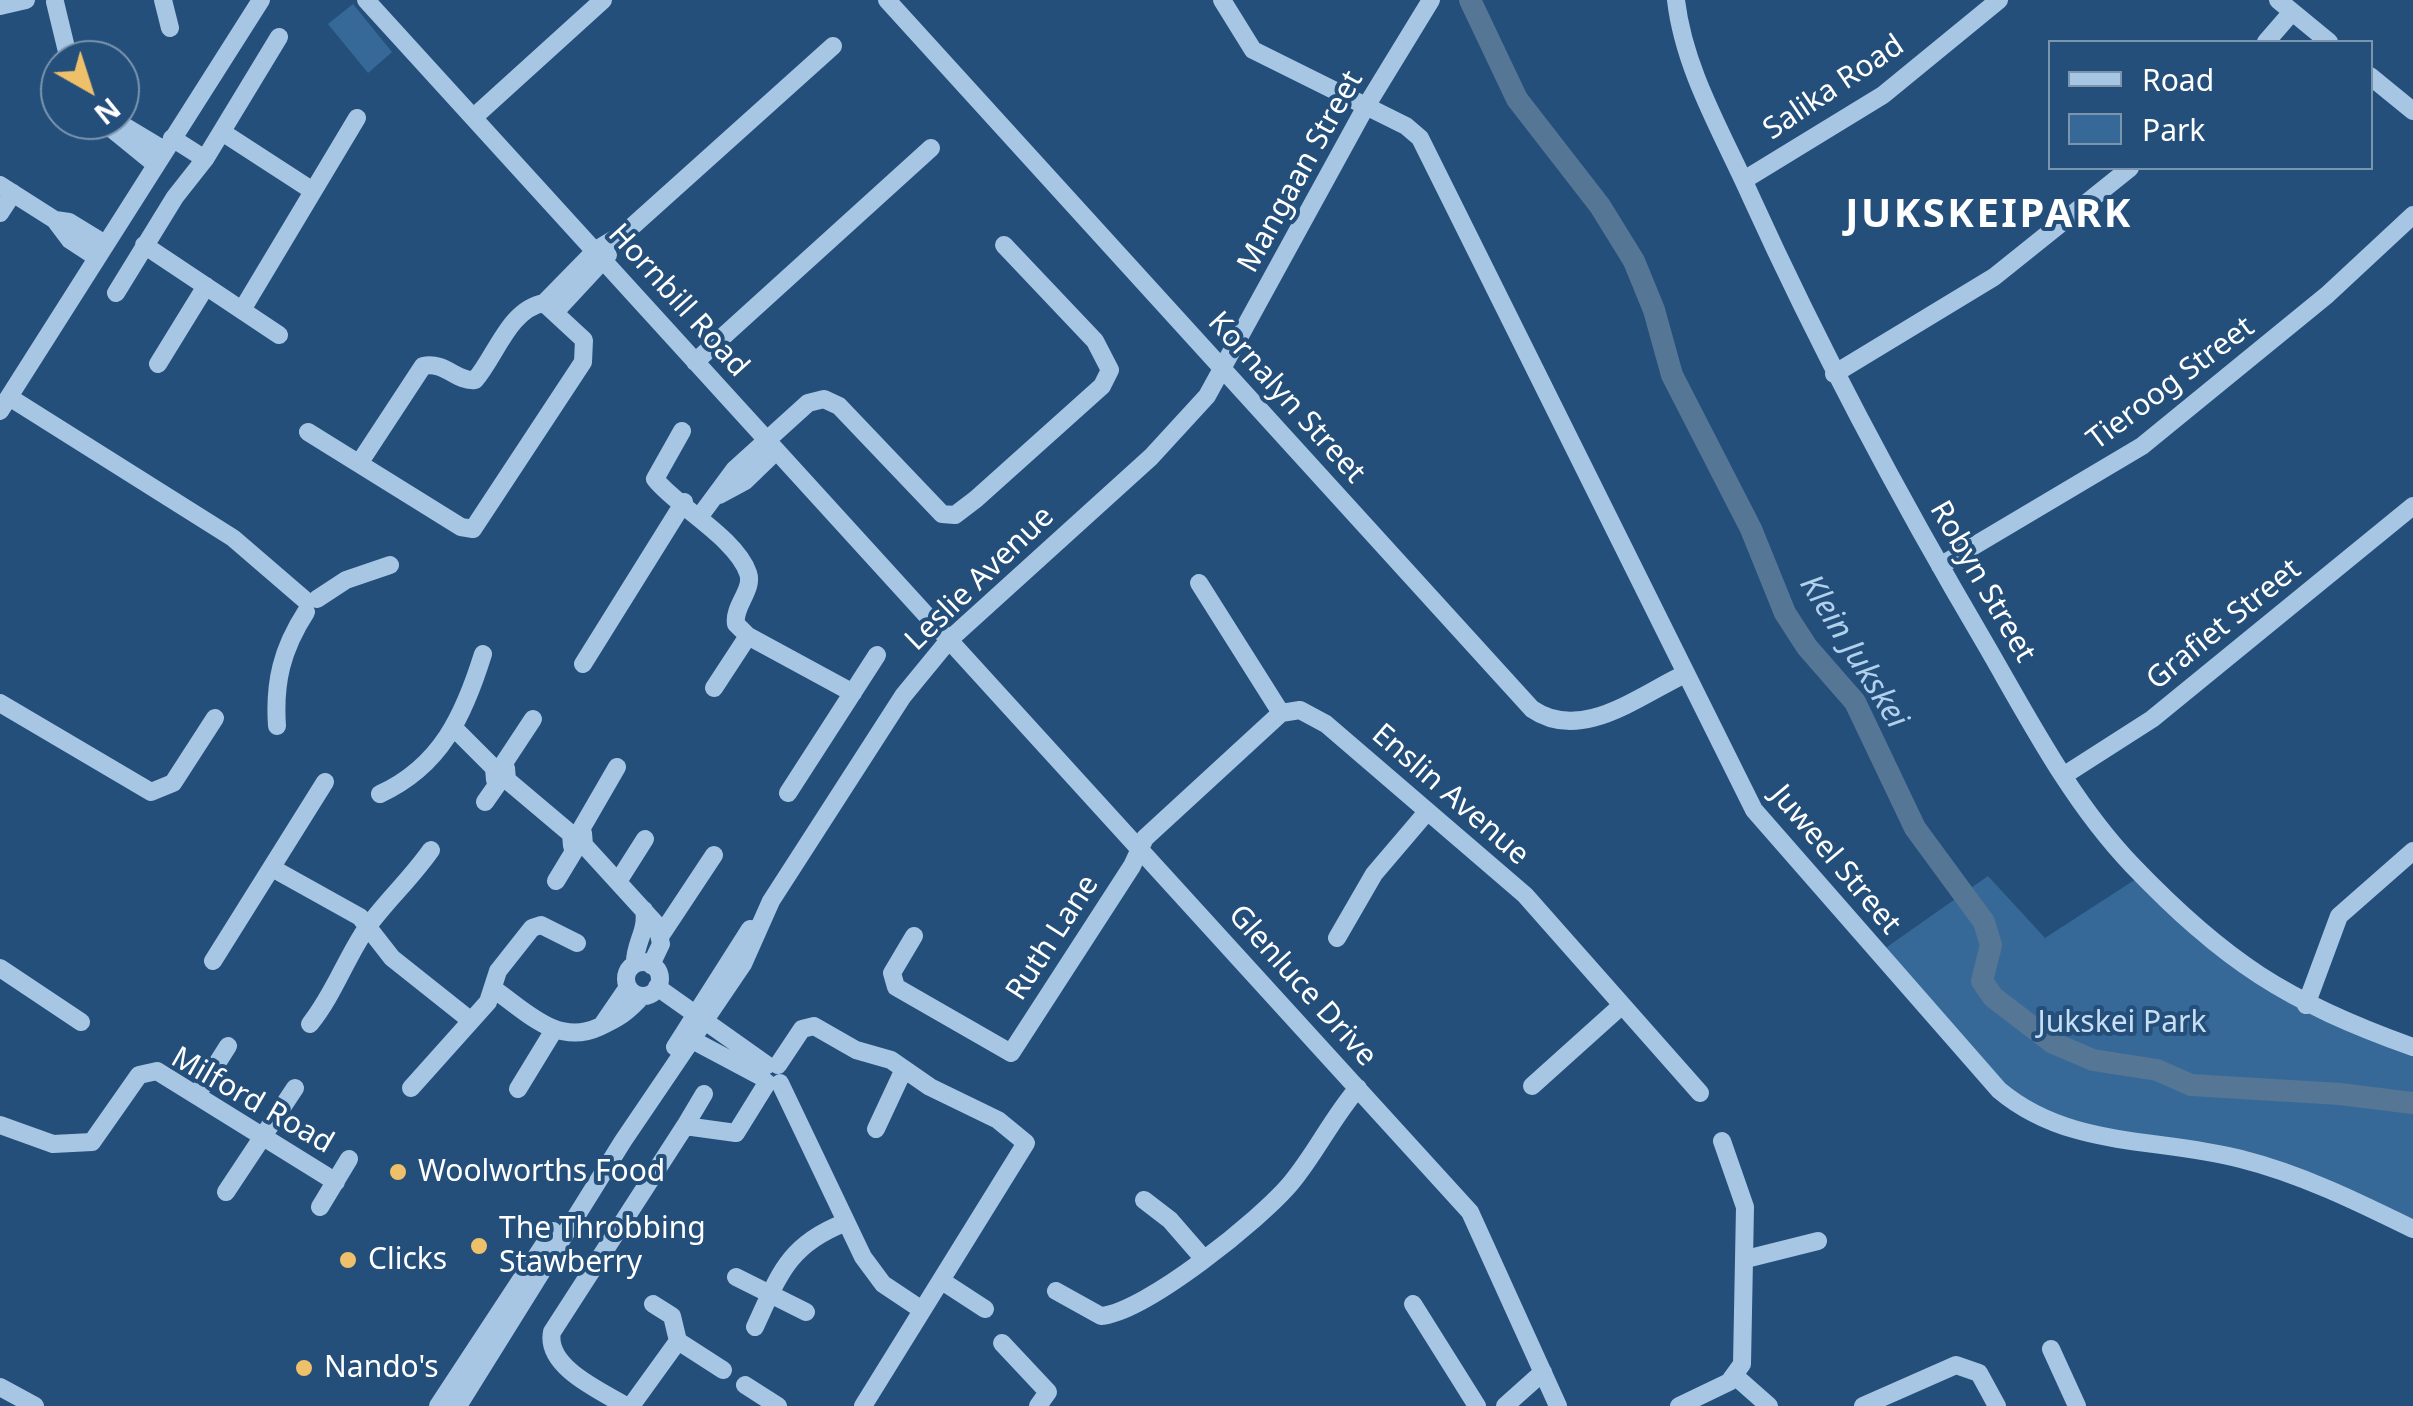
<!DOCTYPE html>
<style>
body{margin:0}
#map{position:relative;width:2413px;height:1406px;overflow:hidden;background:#244f7a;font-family:"Noto Sans",sans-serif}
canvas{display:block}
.legend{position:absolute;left:2048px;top:40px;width:325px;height:130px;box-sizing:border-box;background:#244f7a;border:2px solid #7c95af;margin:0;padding:12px 18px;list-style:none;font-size:30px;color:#fff}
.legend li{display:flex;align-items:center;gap:20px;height:50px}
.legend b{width:50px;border:2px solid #7c95af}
.north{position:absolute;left:40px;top:40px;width:100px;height:100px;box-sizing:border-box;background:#244f7a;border:2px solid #7c95af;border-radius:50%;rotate:141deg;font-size:28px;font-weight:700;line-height:40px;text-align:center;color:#fff}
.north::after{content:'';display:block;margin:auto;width:35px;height:45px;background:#efc06a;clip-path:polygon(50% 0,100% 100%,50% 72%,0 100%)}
</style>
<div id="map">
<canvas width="2413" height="1406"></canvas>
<ul class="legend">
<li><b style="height:12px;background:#a6c6e4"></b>Road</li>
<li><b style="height:28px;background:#376998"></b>Park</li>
</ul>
<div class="north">N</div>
</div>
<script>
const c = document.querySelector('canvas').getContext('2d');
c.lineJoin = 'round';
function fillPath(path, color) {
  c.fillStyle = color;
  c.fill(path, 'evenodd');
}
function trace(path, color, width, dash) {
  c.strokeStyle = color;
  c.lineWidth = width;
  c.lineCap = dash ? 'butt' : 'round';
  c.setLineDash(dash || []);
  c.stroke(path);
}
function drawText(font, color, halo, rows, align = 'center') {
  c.font = font + ' "Noto Sans",sans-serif';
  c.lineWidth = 8;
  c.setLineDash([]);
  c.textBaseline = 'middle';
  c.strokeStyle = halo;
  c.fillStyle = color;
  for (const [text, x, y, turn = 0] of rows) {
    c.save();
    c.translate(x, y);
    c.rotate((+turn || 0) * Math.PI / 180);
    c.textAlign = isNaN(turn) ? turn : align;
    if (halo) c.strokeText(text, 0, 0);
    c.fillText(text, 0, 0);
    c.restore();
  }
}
fillPath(new Path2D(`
 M353 4 392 52 368 73 328 24Z
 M1988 876 2045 938 2136 879 2197 940 2258 983 2413 1052V1232L2313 1184 2103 1137 2003 1094 1877 954Z`), '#376998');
trace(new Path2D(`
 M1470 0 1517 99 1600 206 1634 261 1654 310 1672 375 1751 529 1785 613 1807 647 1855 702 1915 828 1984 922 1991 945 1982 981 1993 997 2053 1043 2093 1060 2157 1070 2191 1085 2340 1094 2413 1103`), '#567696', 22);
trace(new Path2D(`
 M163 0 170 28
 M366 0 1470 1212 1558 1406
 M887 0 1532 709C1581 743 1638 696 1685 674
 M1222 0 1253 50 1406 126 1420 138 1754 810 1999 1090C2069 1149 2157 1137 2241 1159 2301 1174 2358 1202 2413 1229
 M1676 0C1684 70 1723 134 1751 197 1821 351 1900 499 1986 645 2030 721 2071 801 2132 865 2225 962 2287 1002 2413 1047
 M2278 0 2329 42
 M55 2 69 60
 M0 6 26 0
 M2266 42 2292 12
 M2370 76 2413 111
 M474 117 603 0
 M101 120 155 164
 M109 126H124L164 150
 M222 132 313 191
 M172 138 205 159
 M1744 180 1883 95 1999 0
 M0 185 55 220 70 240 96 257
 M0 213 13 193
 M55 220 69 222 105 244
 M144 245 279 335
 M116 293 175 197 205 159 279 37
 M544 303 596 250 626 232 833 46
 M242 310 357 118
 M557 310 608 255
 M695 362 931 148
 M158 364 206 286
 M1834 374 1994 277 2130 168
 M9 397 233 538 305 600
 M0 411 261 0
 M682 431 655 479C676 506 736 538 748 573 754 590 733 606 736 624L748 636 853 693
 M308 432 461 527 473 529 583 362 584 340 544 303C509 309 496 356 475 380 456 382 445 361 423 366L360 462
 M719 495 745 481 776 451
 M700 516 734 470 808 403 824 399 839 406 942 514 955 515 976 499 1102 386 1110 370 1095 341 1004 245
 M1940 566 2142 446 2327 295 2413 215
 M1199 583 1281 713
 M317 599 346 580 390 565
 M583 664 684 502
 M714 688 748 636
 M0 703 151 792 173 783 215 718
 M277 726C274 682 282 649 306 612
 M455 729 494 768
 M502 766 533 719
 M2063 776 2152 719 2413 506
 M507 780 506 768H494L495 780H507L571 834
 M788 793 877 655
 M380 794C441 766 464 715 483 654
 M485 802 499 782
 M580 831 617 767
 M584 845 572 846 571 834 583 833 584 845 657 925 661 944 651 965
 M272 868 360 917 392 958 470 1020
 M619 880 645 839
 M556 881 576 848
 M661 935 714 855
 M914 936 892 973 896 987 1011 1053 1132 866 1145 838 1281 713 1300 710 1326 724 1525 895 1700 1093
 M1337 938 1374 874 1426 813
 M213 961 325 782
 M626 979a17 17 0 1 1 34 0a17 17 0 1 1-34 0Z
 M635 964C634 944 648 931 644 910
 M0 968 81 1022
 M657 987 767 1065
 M495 990C528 1013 558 1046 599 1027 618 1018 627 1013 642 996
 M2306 1005 2339 916 2413 851
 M310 1024C334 994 345 960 366 929 385 902 410 880 431 850
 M602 1025 628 987
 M683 1035 762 1077
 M675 1047 750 929
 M778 1065 802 1029 814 1026 856 1050 891 1060 930 1087 998 1120 1026 1143 863 1406
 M780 1083 863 1257 883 1284 922 1310
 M1532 1086 1621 1006
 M411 1088 488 1002 498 971 532 928 541 925 577 943
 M518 1089 554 1030
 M197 1095 228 1046
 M0 1125 53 1144 92 1142 139 1075 157 1071 336 1182
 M685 1126 704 1094
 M876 1129 904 1069
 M226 1192 295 1088
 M1144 1200 1170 1220 1203 1258
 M320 1207 349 1159
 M1746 1259 1818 1241
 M736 1277 806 1312
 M942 1281 985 1309
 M1056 1291 1101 1316C1146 1312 1261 1219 1291 1183 1316 1153 1332 1118 1358 1088
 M653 1304 672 1316 678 1341 723 1370
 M1413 1304 1477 1406
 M755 1327C779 1275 788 1245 844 1223
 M1002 1343 1048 1392 1038 1406
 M2051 1349 2077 1406
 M1735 1376 1769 1406
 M745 1385 778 1406
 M0 1387 35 1406
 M438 1406 553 1231
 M458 1406 623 1141 743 964 771 901 903 696 949 640 1151 457 1207 396 1365 108 1431 0
 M626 1406C601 1391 545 1367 552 1332L685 1126 736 1133 767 1083
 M631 1406 678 1341
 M1505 1406 1543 1372
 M1679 1406 1729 1382 1742 1364 1745 1207 1722 1141
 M1863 1406 1956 1365 1979 1373 1997 1406`), '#a6c6e4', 18);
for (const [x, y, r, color] of [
 [398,1172,10,"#efc06a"],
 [479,1246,10,"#efc06a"],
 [348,1260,10,"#efc06a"],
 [304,1368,10,"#efc06a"]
]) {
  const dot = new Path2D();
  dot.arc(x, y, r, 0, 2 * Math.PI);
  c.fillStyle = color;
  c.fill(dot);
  trace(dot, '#244f7a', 4);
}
drawText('30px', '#fff', '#244f7a', [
 ["Salika Road",1834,88,-34],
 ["Mangaan Street",1301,172,-61],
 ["Hornbill Road",678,301,48],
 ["Tieroog Street",2171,384,-37],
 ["Kornalyn Street",1286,398,48],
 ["Leslie Avenue",980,579,-44],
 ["Robyn Street",1982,582,60],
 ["Grafiet Street",2224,625,-39],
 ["Enslin Avenue",1450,795,41],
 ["Juweel Street",1835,860,50],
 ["Ruth Lane",1053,938,-57],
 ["Glenluce Drive",1302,986,48],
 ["Milford Road",252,1101,30]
]);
drawText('30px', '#c9dff4', '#244f7a', [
 ["Jukskei Park",2122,1023]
]);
drawText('30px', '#fff', '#244f7a', [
 ["Woolworths Food",418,1172],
 ["The Throbbing",499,1229],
 ["Stawberry",499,1263],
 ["Clicks",368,1260],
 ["Nando's",324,1368]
], 'left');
drawText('italic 32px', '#b1d0ec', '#244f7a', [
 ["Klein Jukskei",1853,652,58]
]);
c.letterSpacing = '2.5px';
drawText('bold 40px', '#fff', '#244f7a', [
 ["JUKSKEIPARK",1989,216]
]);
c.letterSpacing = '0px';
</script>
